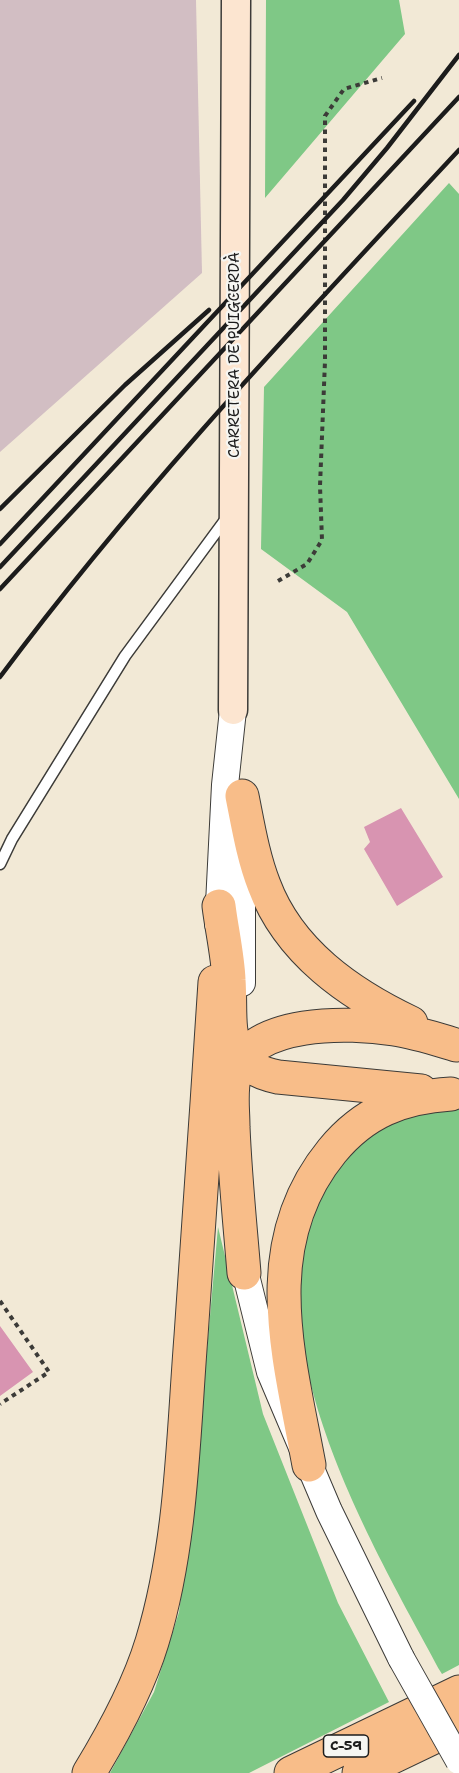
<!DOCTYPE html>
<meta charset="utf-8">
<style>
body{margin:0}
canvas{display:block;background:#f2e9d6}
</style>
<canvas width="459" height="1773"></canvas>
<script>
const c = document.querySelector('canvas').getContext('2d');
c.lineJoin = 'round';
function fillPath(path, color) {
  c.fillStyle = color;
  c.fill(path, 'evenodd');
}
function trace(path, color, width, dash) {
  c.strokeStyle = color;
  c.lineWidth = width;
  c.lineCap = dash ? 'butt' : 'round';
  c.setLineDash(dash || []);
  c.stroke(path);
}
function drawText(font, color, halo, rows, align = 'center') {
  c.font = font + ' "Shantell Sans",sans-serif';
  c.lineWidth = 4.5;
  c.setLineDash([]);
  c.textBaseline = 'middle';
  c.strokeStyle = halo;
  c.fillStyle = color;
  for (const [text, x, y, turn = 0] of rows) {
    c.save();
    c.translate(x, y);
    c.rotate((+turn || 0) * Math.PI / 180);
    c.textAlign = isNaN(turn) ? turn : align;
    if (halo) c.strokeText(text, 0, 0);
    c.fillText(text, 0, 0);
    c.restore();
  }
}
fillPath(new Path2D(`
 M0 0H196L202 273 0 452Z`), '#d2bec3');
fillPath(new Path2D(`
 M266 0H399L405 34 265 198Z
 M449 183 459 194V799L347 612 261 549 264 387Z
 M459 1107V1665L442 1674C373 1545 240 1327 328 1183 349 1148 383 1121 423 1111 434 1108 447 1108 459 1107Z
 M218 1227 263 1414 338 1603 389 1702 249 1773H110L154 1692 179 1612 193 1506Z`), '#7fc886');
fillPath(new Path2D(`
 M401 808 443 877 397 906 364 849 370 842 364 827Z
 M0 1326 33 1372 0 1396Z`), '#d894b1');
const service = new Path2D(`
 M0 864 12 839 125 656 228 516`);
const tertiary = new Path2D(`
 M242 839V983
 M218 924 225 785 233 710
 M241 1255 270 1372 329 1511 401 1658`);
const secondary = new Path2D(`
 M233 710 236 0`);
const trunk = new Path2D(`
 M242 796C248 826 253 857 264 885 289 952 350 994 411 1023
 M219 906C222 930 228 956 229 980 232 1025 220 1065 278 1077L421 1091
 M244 1273C240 1224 235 1176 233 1127 233 1109 230 1090 235 1073 251 1019 350 1022 394 1029 415 1032 436 1039 456 1045
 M309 1465C289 1357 255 1245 332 1151 364 1112 402 1097 451 1094
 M89 1773C114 1732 138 1688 152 1642 182 1544 183 1438 191 1336 200 1218 207 1100 215 982
 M291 1773 459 1692
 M359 1773 459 1725`);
trace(service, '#3c3b38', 13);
trace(tertiary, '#3c3b38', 28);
trace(secondary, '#3c3b38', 31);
trace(trunk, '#3c3b38', 35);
trace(new Path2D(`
 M278 581 307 564 322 540 320 486 325 361V116L344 89 382 78
 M0 1301 49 1372 0 1404`), '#3c3b38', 4, [4.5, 4.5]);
trace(service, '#fff', 10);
trace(tertiary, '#fff', 26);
trace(secondary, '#fce5d0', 28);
trace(trunk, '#f8bd89', 33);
trace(new Path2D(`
 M0 509 125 385 209 310
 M0 544 414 101
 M0 567 343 200 387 148 459 55
 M0 589 459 97
 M0 677C139 490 300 321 459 150`), '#1c1c1c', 4.5);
const tertiaryBridge = new Path2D(`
 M401 1658 459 1761`);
trace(tertiaryBridge, '#3c3b38', 28, []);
trace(tertiaryBridge, '#fff', 26);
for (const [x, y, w] of [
 [346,1746,45]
]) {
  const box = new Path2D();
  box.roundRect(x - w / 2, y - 11, w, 22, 4.5);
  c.fillStyle = '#f6f6f2';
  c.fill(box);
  trace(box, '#1c1c1c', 1.5);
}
drawText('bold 14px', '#1c1c1c', null, [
 ["C-59",346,1746]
]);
drawText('15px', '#1c1c1c', '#f6f6f2', [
 ["CARRETERA DE PUIGCERDÀ",235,355,-90]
]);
</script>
